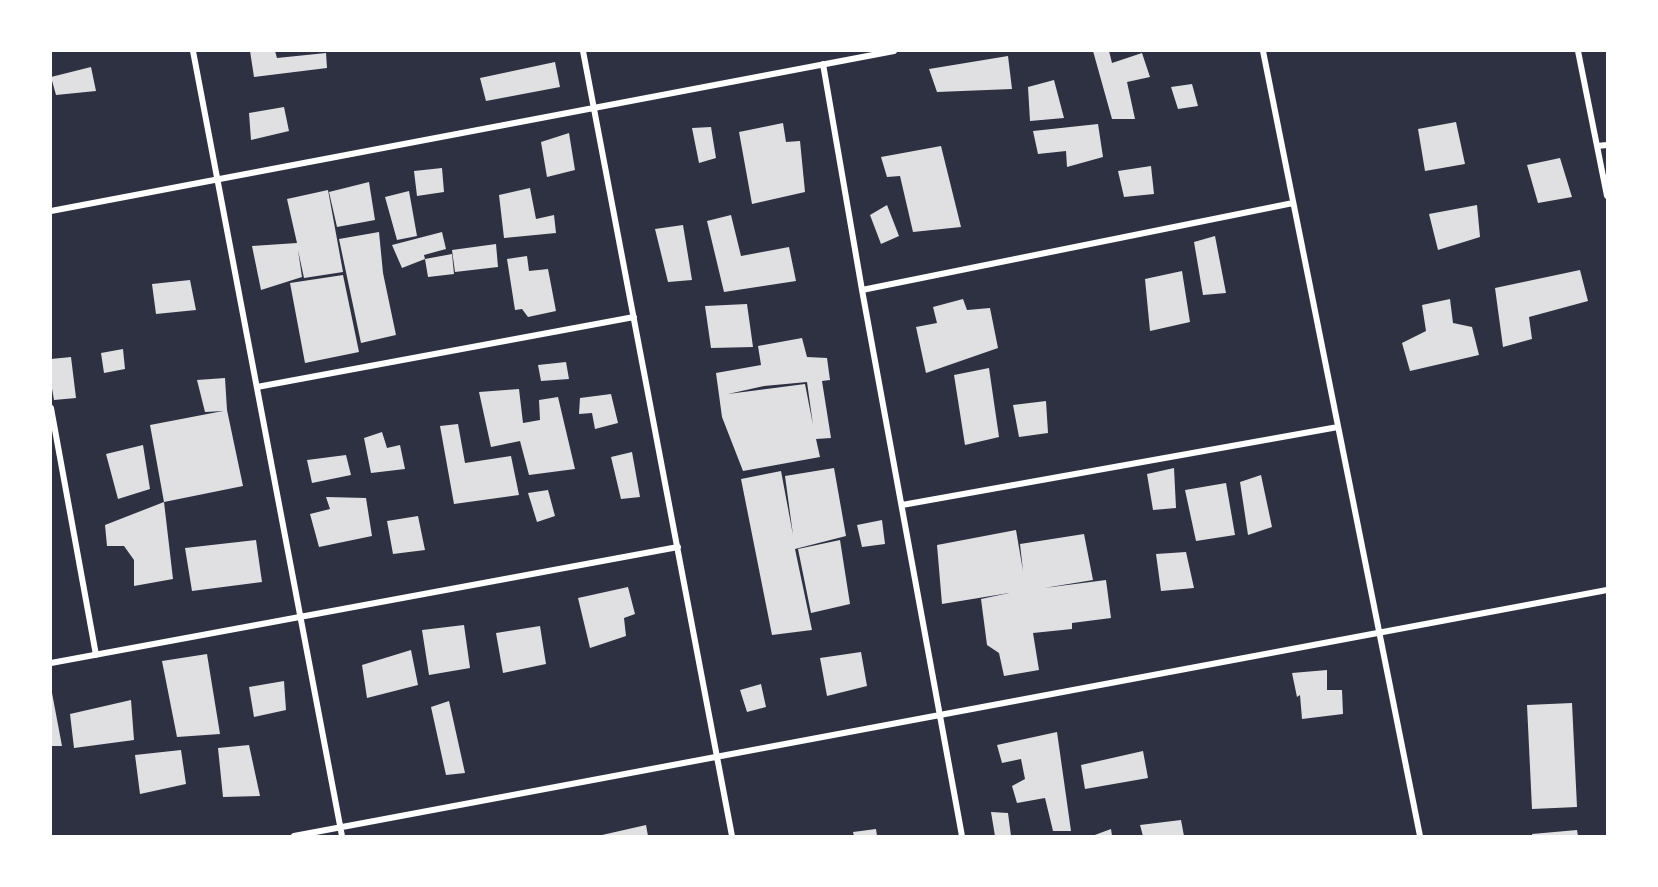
<!DOCTYPE html>
<style>
body{margin:0}
#map{position:relative;width:1658px;height:887px;overflow:hidden;background:#2d3142;font-family:"Titillium Web",sans-serif}
canvas{display:block}
.frame{position:absolute;inset:0;border:52px solid #fff;pointer-events:none}
</style>
<div id="map">
<canvas width="1658" height="887"></canvas>
<div class="frame"></div>
</div>
<script>
const c = document.querySelector('canvas').getContext('2d');
c.lineJoin = 'round';
function fillPath(path, color) {
  c.fillStyle = color;
  c.fill(path, 'evenodd');
}
function trace(path, color, width, dash) {
  c.strokeStyle = color;
  c.lineWidth = width;
  c.lineCap = dash ? 'butt' : 'round';
  c.setLineDash(dash || []);
  c.stroke(path);
}
fillPath(new Path2D(`
 M250 51H275L277 58 326 53 327 68 254 77Z
 M1093 51H1109L1112 63 1142 53 1150 77 1127 82 1135 119H1112Z
 M1008 56 1012 89 937 92 929 69Z
 M555 62 560 87 486 101 480 78Z
 M91 67 96 91 56 95 51 77Z
 M1054 80 1064 118 1030 121 1028 87Z
 M1192 84 1198 106 1178 109 1171 87Z
 M284 107 289 131 251 140 249 113Z
 M1456 122 1465 164 1425 171 1418 129Z
 M783 123 786 142 800 141 805 192 752 204 739 132Z
 M1098 124 1103 157 1067 167 1066 151 1038 154 1033 131Z
 M711 127 716 158 699 163 692 128Z
 M569 133 575 170 547 177 541 142Z
 M941 146 961 227 913 232 900 176 887 177 881 157Z
 M1560 158 1572 197 1538 203 1527 165Z
 M1151 166 1154 194 1124 197 1118 171Z
 M442 168 444 192 417 196 414 171Z
 M369 182 375 220 337 227 329 192Z
 M530 188 536 219 554 215 556 233 504 238 499 195Z
 M328 190 343 272 304 278 298 250 302 277 261 290 252 246 297 243 287 199Z
 M409 191 417 236 397 240 385 197Z
 M887 205 899 236 881 244 870 215Z
 M1477 205 1480 237 1438 250 1429 214Z
 M731 215 741 256 789 247 796 281 724 292 707 221Z
 M683 225 692 280 668 282 655 229Z
 M379 232 383 273 396 335 361 343 339 239Z
 M442 232 446 249 424 255 425 259 452 254 454 274 428 277 425 259 402 268 392 245Z
 M1215 236 1226 293 1203 295 1194 242Z
 M496 244 498 267 455 272 452 250Z
 M527 256 529 271 548 269 556 311 528 317 522 309 515 310 507 259Z
 M1580 270 1588 301 1529 317 1532 339 1503 347 1495 288Z
 M1182 271 1190 322 1150 331 1145 279Z
 M343 275 359 352 305 363 290 283Z
 M190 280 196 310 156 314 152 284Z
 M963 299 967 310 990 308 998 348 926 373 916 327 937 323 933 307Z
 M1450 299 1453 323 1472 327 1479 355 1410 371 1402 343 1426 331 1422 305Z
 M747 304 753 347 711 348 705 306Z
 M802 338 807 357 827 358 830 380 822 381 831 438 816 439 820 457 743 471 722 417 716 373 761 365 758 346ZM807 382 813 425 805 384 728 394 764 386Z
 M123 349 125 369 104 373 101 353Z
 M71 357 76 398 54 400 51 383V359Z
 M566 362 569 379 541 381 538 365Z
 M989 368 999 437 965 445 954 375Z
 M225 378 227 410 243 486 164 502 173 579 134 586V560L124 546H107L105 525 164 502 150 425 223 411 205 412 197 380Z
 M519 389 523 423 540 420 539 400 558 397 575 469 529 475 520 441 491 447 479 392Z
 M611 394 618 423 595 429 592 413 579 414 580 398Z
 M1046 401 1048 433 1019 437 1013 405Z
 M458 424 465 463 511 456 519 495 454 504 440 426Z
 M382 432 387 448 400 445 405 469 371 473 364 438Z
 M143 445 150 489 118 499 106 454Z
 M632 452 640 497 621 499 611 457Z
 M346 455 351 475 312 483 307 460Z
 M834 468 846 536 795 549 812 630 772 635 741 479 781 471 793 535 785 476Z
 M1174 468 1176 508 1153 510 1147 474Z
 M1261 475 1272 527 1248 535 1240 482Z
 M1226 483 1235 535 1196 541 1185 490Z
 M548 490 555 516 537 522 528 493Z
 M326 497 366 498 372 536 319 547 310 514 330 509Z
 M418 516 425 550 393 554 387 521Z
 M882 520 885 544 862 547 857 525Z
 M1016 530 1023 571 1020 544 1084 534 1093 580 1044 588 1106 580 1111 618 1072 623V629L1033 633 1039 670 1004 676 999 653 987 645 981 599 1009 593 942 604 937 545Z
 M256 540 262 582 192 591 185 548Z
 M840 540 850 604 811 613 798 549Z
 M1186 552 1194 588 1161 591 1156 554Z
 M628 587 635 614 624 618 626 636 590 648 578 598Z
 M464 625 470 668 429 675 422 630Z
 M540 626 546 664 503 673 496 633Z
 M411 650 418 685 367 698 362 665Z
 M861 652 867 686 827 696 820 658Z
 M207 654 220 734 177 737 162 661Z
 M1327 670V690H1342L1343 714 1302 719 1300 695 1297 697 1292 673Z
 M284 681 286 710 254 717 249 687Z
 M761 684 766 707 747 712 740 690Z
 M51 693H52L62 746H51Z
 M131 700 134 740 74 748 70 714Z
 M449 701 465 773 446 775 431 707Z
 M1572 703 1577 807 1532 809 1527 705Z
 M1057 732 1071 831H1053L1045 798 1017 803 1012 786 1025 779 1021 759 1002 763 997 745Z
 M249 745 260 796 223 797 218 748Z
 M181 750 186 784 140 794 135 755Z
 M1143 751 1148 778 1085 789 1081 765Z
 M991 812 1008 813 1011 836H995Z
 M1181 820 1184 836H1143L1140 825Z
 M646 825 648 836H602V835Z
 M876 829 877 836H854L853 832Z
 M1111 829 1112 836H1092Z
 M1577 830 1578 836H1532V834Z`), '#e0e0e3');
trace(new Path2D(`
 M193 51 342 836
 M583 51 732 836
 M1263 51 1420 836
 M1578 51 1607 196
 M823 64 862 290 962 836
 M1597 146 1607 145
 M51 211 894 51
 M862 290 1293 203
 M257 387 634 317
 M51 408 96 655
 M902 505 1338 427
 M51 663 678 547
 M294 836 1607 590`), '#fff', 6);
</script>
